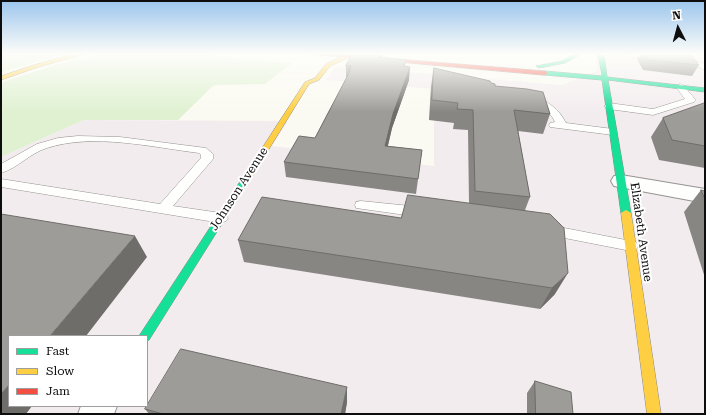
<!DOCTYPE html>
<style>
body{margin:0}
#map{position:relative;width:706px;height:415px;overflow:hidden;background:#fbfaf2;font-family:"Roboto Serif",serif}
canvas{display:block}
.frame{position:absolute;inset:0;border:2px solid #0d0d0d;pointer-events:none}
.legend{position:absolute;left:8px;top:335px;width:140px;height:72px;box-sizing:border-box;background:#fff;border:1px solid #9e9e9e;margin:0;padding:5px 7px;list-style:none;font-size:12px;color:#0d0d0d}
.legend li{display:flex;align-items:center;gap:8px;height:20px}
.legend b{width:20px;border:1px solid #9e9e9e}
.north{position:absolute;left:658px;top:8px;width:40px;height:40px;-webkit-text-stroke:3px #fff;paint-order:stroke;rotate:354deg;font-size:11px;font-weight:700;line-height:16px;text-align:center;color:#0d0d0d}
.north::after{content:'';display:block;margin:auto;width:14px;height:18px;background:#0d0d0d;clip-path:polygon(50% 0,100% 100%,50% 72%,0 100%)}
</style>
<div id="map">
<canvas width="706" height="415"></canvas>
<div class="frame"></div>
<ul class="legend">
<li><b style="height:5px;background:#16e098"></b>Fast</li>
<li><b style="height:5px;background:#ffcf43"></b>Slow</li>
<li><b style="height:5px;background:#f24e42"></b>Jam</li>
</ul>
<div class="north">N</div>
</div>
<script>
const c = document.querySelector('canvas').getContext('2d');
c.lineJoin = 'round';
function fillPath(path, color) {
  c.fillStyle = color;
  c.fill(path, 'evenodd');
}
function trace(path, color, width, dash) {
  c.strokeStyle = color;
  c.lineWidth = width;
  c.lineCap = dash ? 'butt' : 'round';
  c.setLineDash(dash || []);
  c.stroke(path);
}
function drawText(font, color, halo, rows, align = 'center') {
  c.font = font + ' "Roboto Serif",serif';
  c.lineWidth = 4;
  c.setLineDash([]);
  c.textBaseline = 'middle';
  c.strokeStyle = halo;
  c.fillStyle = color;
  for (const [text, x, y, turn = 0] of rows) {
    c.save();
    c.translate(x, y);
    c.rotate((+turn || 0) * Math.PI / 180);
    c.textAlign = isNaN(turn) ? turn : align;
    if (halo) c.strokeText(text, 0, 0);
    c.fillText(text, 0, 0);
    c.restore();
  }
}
fillPath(new Path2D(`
 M595 54H687L705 56V414H1V157L84 120 288 121 272 146 434 166V89L326 80 336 66 562 85 597 71ZM9 336H147V406H9Z`), '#f3ecef');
fillPath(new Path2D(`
 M1 54H65L1 72Z
 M104 54H197L292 63 265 84 214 85 178 120H84L1 157V83C35 71 68 60 104 54Z`), '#e0f1d2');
const lane = new Path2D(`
 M623 54H646L658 56 659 58 655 60 627 56Z
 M679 60 699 62 705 64V70L697 66 679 64Z
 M680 84 683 85 694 98 696 100 694 102 653 115 609 109 604 106 609 103 653 109 685 99 676 87Z
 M532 96C547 100 559 109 566 123L613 129 618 132 613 135 550 127 549 125 550 123 555 122C550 111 540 105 529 101L527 99Z
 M78 136 120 137 206 148 213 154V159L173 206 221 213 226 215 228 218 226 221 221 223 1 187V179L160 204 201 158V155L199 153C151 147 93 133 47 148 30 153 18 168 1 173V164L37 144 58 138Z
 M361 201 420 207 425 209 427 212 425 215 420 217 356 208 355 205 356 202Z
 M549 225 631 241 636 242 638 246 636 250 631 251 544 234 542 230 544 226Z`);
const street = new Path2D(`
 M621 175 705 189V203L614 186 611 181 614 176Z
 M81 406H117L114 414H78Z`);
const fast = new Path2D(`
 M574 54H581L565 63 539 68 536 66 562 61Z
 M598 54H604L607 77 705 88V92L608 80 631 213 626 216 621 213 602 80 545 75 542 73 545 71 602 76Z
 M248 173 252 176 149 340 147 341V336H139L245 174Z`);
const slow = new Path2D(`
 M75 54H85L38 67 1 80V76L34 65Z
 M346 55 349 57 348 58 330 66 319 80 309 84 251 178H245L244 176 305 82 315 78 326 64Z
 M626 210 631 213 661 414H647L621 213Z`);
const jam = new Path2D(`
 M309 54H335L545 71 548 73 545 75Z`);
trace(lane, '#949490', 1);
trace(street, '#949490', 2);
trace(fast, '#8b8a87', 1);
trace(slow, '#8b8a87', 1);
trace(jam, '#8b8a87', 1);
fillPath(lane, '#fefefd');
fillPath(street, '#fefefd');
fillPath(fast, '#16e098');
fillPath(slow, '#ffcf43');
fillPath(jam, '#f24e42');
fillPath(new Path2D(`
 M352 54H382V58L406 66 409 80 392 128 388 146 422 150 416 194 286 177 284 162 315 138 346 79V66Z
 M640 54H687L699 65 692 76 643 70 637 59Z
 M434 68 491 83 495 86 550 114 543 134 518 131 530 197 525 210 555 294 540 309 244 262 238 240 401 218 469 203 468 130 453 129 454 123 429 120 431 86Z
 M705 103V168L659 160 651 137 663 118Z
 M701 190 705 191V278L684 212Z
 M535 381 573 414H527V393Z
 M347 402 345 414H149L145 409Z`), '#888683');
fillPath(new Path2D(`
 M410 67 409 80 392 128 384 161 385 146 393 114Z
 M135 236 147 257 86 336H50Z
 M568 273 555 294 540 309 552 288Z
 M9 385V406H32L26 414H1V394Z
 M347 387V402L345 414H341Z`), '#6f6d6a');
const building = new Path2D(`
 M352 54H381L379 57 406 60 404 66 410 67 393 114 385 146 422 150 418 179 284 162 299 136 315 138 349 73 351 66H346Z
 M646 54 691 55 699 65 649 60Z
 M434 68 490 81 491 83 495 84V86L527 89 543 92 550 114 514 110 530 197 475 191 473 110 457 109 458 103 432 100Z
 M705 103V146L672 140 663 118Z
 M701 190 705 191V199Z
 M408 195 550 214 564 228 568 273 552 288 238 240 262 197 401 218Z
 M1 214 135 236 50 336H9V385L1 394Z
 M181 349 347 387 341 414H163L145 409Z
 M535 381 571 392 573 414H536Z`);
fillPath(building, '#9e9c98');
trace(building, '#6f6d6a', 1);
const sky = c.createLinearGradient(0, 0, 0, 112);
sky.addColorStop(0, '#9bc5ed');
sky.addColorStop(0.48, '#fdfdf9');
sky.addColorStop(1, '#fdfdf900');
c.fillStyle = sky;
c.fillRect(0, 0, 706, 112);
drawText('12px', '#0d0d0d', '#fff', [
 ["Johnson Avenue",239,189,-57],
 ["Elizabeth Avenue",641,232,82]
]);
</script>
